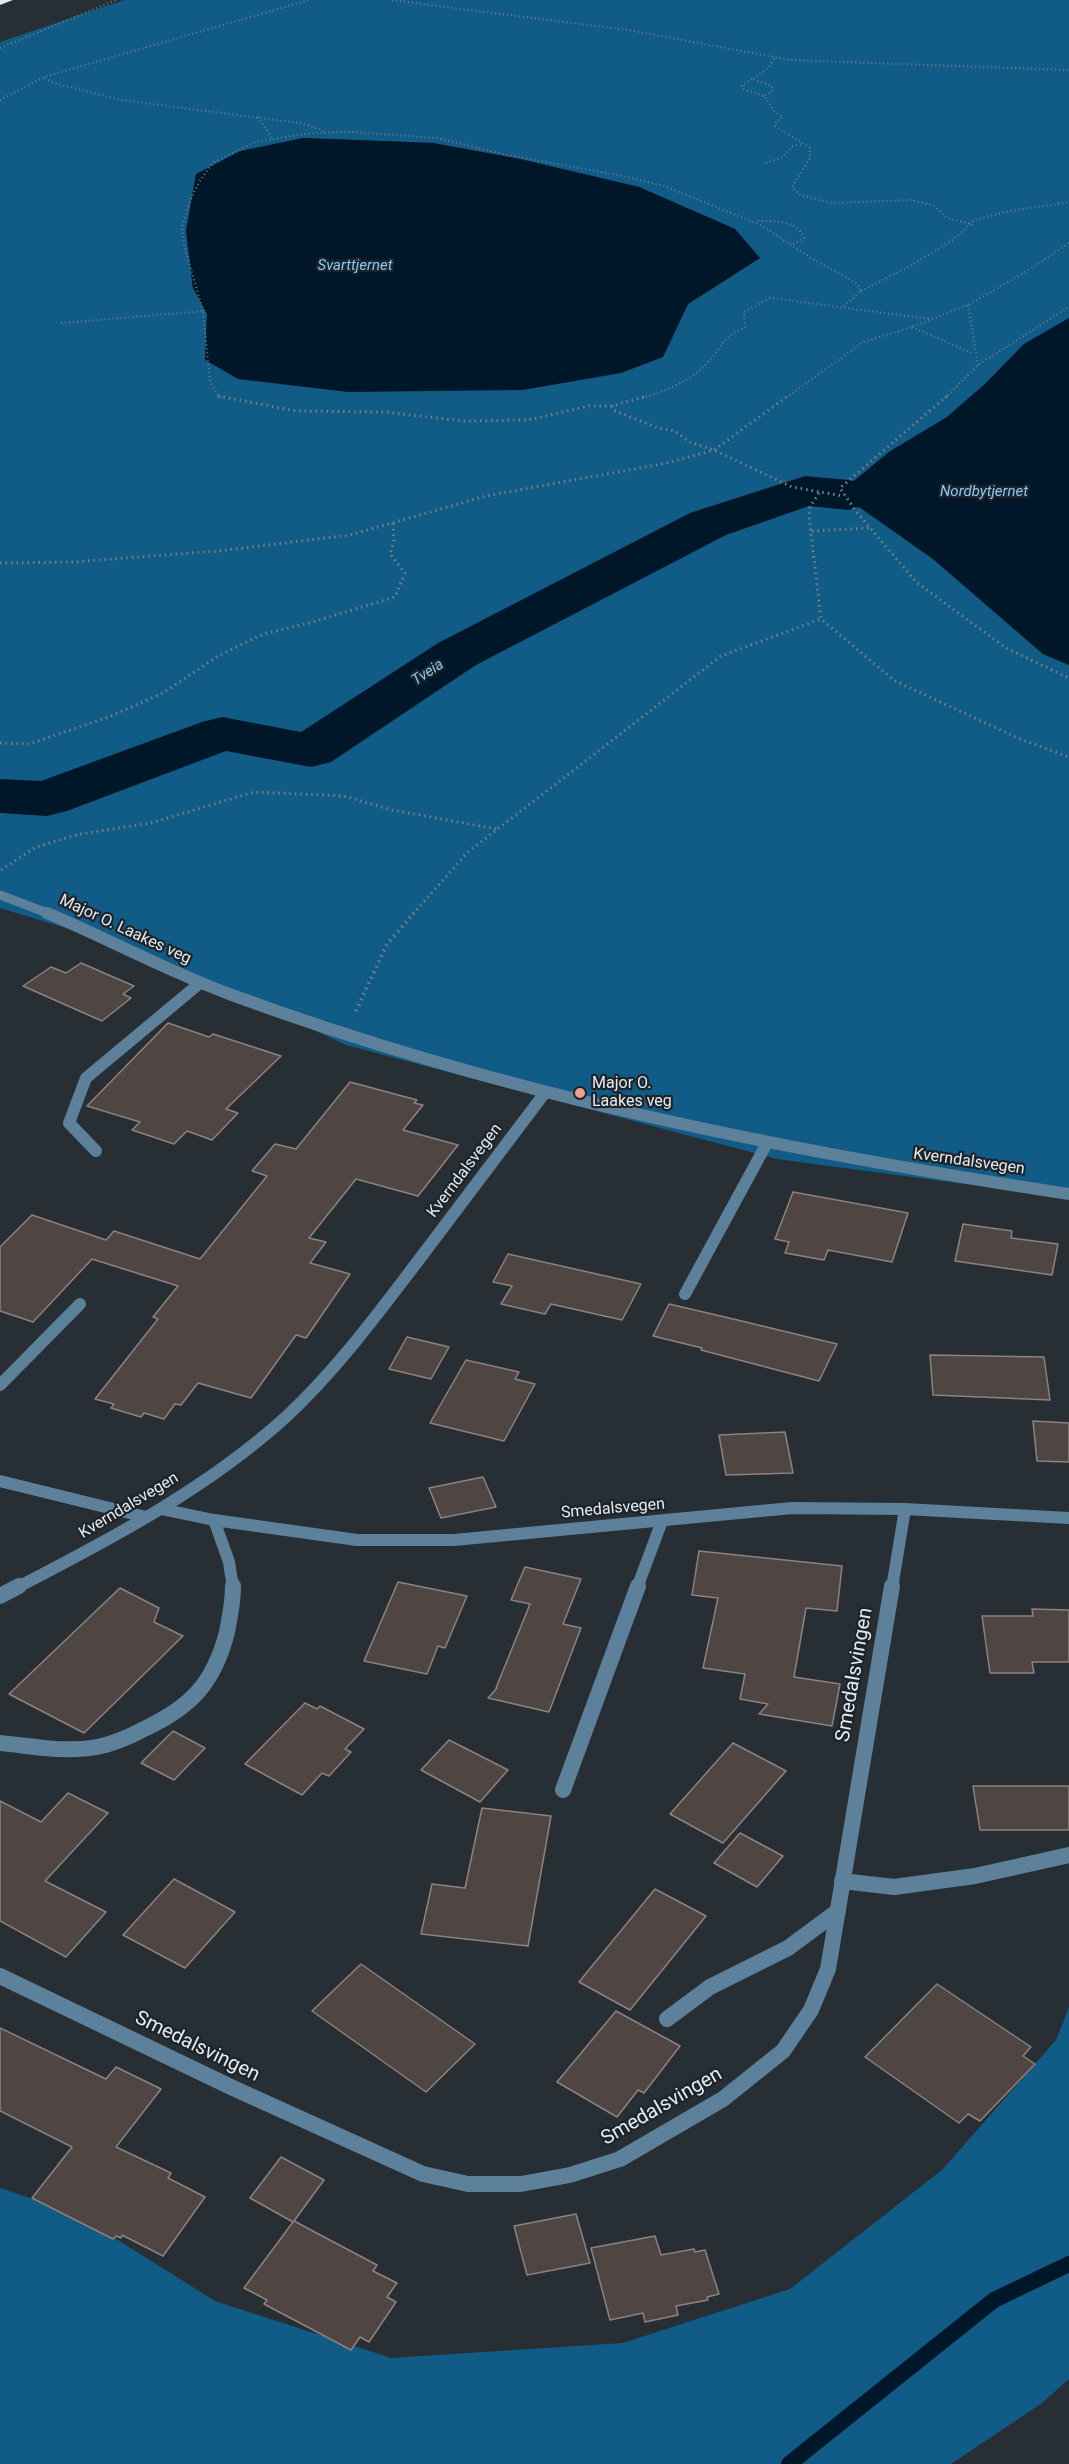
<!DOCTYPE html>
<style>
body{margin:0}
canvas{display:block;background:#272e34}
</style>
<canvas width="1069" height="2464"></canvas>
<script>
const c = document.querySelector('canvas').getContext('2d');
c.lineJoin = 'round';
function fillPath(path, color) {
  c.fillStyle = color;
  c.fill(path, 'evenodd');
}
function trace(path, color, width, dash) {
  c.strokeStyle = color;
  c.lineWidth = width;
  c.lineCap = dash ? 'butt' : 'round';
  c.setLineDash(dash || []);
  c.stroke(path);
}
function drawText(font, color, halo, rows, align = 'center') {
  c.font = font + ' Roboto,sans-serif';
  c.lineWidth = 4.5;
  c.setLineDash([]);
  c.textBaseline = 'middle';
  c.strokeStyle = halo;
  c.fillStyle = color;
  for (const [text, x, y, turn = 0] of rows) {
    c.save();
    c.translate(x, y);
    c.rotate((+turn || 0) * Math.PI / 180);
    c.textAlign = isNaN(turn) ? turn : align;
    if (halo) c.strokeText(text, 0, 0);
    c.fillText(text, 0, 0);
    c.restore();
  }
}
fillPath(new Path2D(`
 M124 0H1069V318L1024 344 985 384 947 417 889 452 849 485V499L933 559 1043 654 1069 665V1198L777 1159 346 1045 148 953 0 908V42ZM303 138 433 143 520 159 639 187 735 229 760 258 688 304 663 357 205 360 207 314 193 288 186 231 196 174Z
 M1069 2007V2379L1042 2403 951 2464H0V2188L75 2213 215 2301 391 2358 623 2343 790 2289 942 2170 1056 2040Z`), '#115c86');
fillPath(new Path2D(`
 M303 138 433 143 520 159 639 187 735 229 760 258 688 304 663 357 621 373 523 390 348 392 238 379 205 360 207 314 193 288 186 231 196 174 240 151Z
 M1069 318V665L1043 654 933 559 849 500V485L889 452 947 417 985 384 1024 344Z`), '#001729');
trace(new Path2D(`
 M789 2464 994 2300 1069 2264`), '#001729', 16);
fillPath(new Path2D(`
 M805 476 849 480 866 485 874 495 866 505 849 510 809 506 726 535 476 665 331 762 311 767 226 751 67 811 47 816 0 813V779L41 781 202 722 222 717 301 732 438 643 690 513Z`), '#001729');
const building = new Path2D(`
 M81 963 134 986 123 994 131 998 102 1021 23 986 51 967 66 973Z
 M168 1023 209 1037 213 1034 281 1056 226 1109 238 1113 212 1140 187 1131 174 1144 132 1130 140 1122 87 1106Z
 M350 1082 417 1100 414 1103 423 1105 403 1130 458 1145 418 1196 356 1179 309 1238 326 1242 310 1263 350 1274 306 1338 296 1335 251 1398 198 1383 181 1405 175 1404 164 1419 144 1413 141 1417 111 1408 114 1404 95 1399 158 1319 153 1317 178 1286 92 1259 33 1322 0 1311V1247L32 1215 106 1240 114 1231 200 1259 267 1176 252 1171 275 1144 296 1149Z
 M793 1192 908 1213 892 1262 828 1250 824 1260 785 1253 789 1242 775 1239Z
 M963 1224 1012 1231 1011 1238 1058 1244 1052 1275 955 1261Z
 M508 1254 641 1284 622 1320 551 1304 545 1314 501 1304 512 1286 493 1282Z
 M669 1304 729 1318 837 1344 819 1381 701 1350 702 1348 653 1336Z
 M407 1337 449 1347 431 1379 389 1369Z
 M930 1355 1044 1357 1050 1400 933 1395Z
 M466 1360 519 1372 515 1379 535 1384 504 1441 430 1423Z
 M1033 1421 1069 1423V1462L1037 1461Z
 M785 1432 793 1473 726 1475 719 1435Z
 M483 1477 496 1507 441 1518 429 1488Z
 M699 1551 842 1566 837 1611 806 1608 794 1677 840 1684 832 1726 759 1714 768 1704 740 1699 745 1674 703 1668 718 1598 692 1595Z
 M525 1567 581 1579 563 1624 581 1628 549 1712 488 1698 497 1688H496L530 1604 511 1600Z
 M398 1582 467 1596 445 1648 438 1646 427 1674 364 1661Z
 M120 1588 159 1608 154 1622 183 1636 84 1733 9 1694Z
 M1032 1609 1069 1610V1662H1032L1034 1673H990L982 1616H1033Z
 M305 1703 317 1709 320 1706 364 1729 345 1749 351 1752 329 1776 322 1773 302 1795 245 1764Z
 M173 1731 205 1748 174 1780 141 1763Z
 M449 1740 508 1770 480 1802 421 1770Z
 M733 1743 786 1771 723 1843 670 1814Z
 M973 1786H1069V1830H980Z
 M68 1793 108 1813 45 1881 106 1912 66 1957 0 1921V1801L41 1822Z
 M482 1808 551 1816 528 1946 421 1934 432 1884 465 1888Z
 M740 1833 783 1856 757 1887 714 1863Z
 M174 1879 235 1912 185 1968 123 1935Z
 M655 1889 706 1916 630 2010 579 1982Z
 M361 1964 475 2044 426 2092 312 2011Z
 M937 1984 1031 2047 1023 2056 1035 2064 980 2121 968 2114 959 2123 865 2057Z
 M616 2011 680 2046 644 2093 638 2090 617 2117 557 2082Z
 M0 2028 106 2079 116 2067 161 2089 116 2147 171 2173 168 2178 205 2197 163 2256 122 2235 121 2238 116 2236 113 2239 32 2198 72 2147 0 2111Z
 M281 2157 324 2180 294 2221 377 2265 373 2271 397 2283 387 2297 396 2302 369 2342 360 2337 351 2350 264 2304 267 2300 244 2288 293 2222 250 2198Z
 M576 2214 590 2263 527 2275 514 2226Z
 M655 2236 661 2255 694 2249 695 2252 705 2250 719 2294 707 2297 708 2300 676 2306 678 2315 645 2322 643 2313 610 2320 591 2248Z`);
fillPath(building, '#4f4543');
trace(building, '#8e8280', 1.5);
trace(new Path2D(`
 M392 0 634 31 790 60 1069 70
 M0 48 116 0
 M774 59 769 67 752 79 772 86V92L764 96 775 112 783 117 776 122 775 126 810 148V158L792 187 800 195 831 203 911 200 934 206 947 218 975 225
 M45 78 54 83 121 100 300 123 325 131
 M752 79 742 85 743 89 764 96
 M0 100 44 77 309 0
 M258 117 272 138
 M766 163 783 157 793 146 802 144
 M758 221C775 221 797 220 804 238L793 244
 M861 291 912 265 954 239 974 220 1010 211 1069 202
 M968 305 978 365
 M203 311 184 245 182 227 191 198 201 179 213 163 255 142 311 133 352 132 437 138 507 155 623 176 664 186 761 225 811 258 856 283 861 291 843 307
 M61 323 203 311 210 381 219 397 222 398
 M912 327 974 354
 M642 398C667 390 690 382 708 362 725 344 720 338 745 328L744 312 770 298 931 319
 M786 398 863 342 912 327 968 305 1032 268 1069 243
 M945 398 978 365 1069 307`), '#787e84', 2, [1, 3]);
trace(new Path2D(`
 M218 396 296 411 384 412 463 421 528 420 589 406H612L647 396
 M947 396 840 488 855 510 916 582 1006 648 1069 678
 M612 406 613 410 658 428 675 431 689 442 714 450 792 487 843 496
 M819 493 810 507 809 516 821 619 895 681 1020 739 1069 757
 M812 531 870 528
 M0 563 73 562 218 551 350 535 486 496 667 463 714 450 788 396
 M0 743 29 744 109 717 163 693 218 656 263 634 309 623 395 597 405 573 390 554 394 540 393 522
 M1 870 36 847 80 834 151 823 254 792 344 796 392 810 497 829
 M413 914 468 852 721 656 821 619`), '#787e84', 3, [1.5, 4]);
trace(new Path2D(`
 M356 1011 387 944 414 913`), '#787e84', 4, [1.5, 4.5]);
trace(new Path2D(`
 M96 1151 69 1123 86 1078 200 983
 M685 1294 767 1143
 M0 1385 80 1304
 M214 1520 229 1562 233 1588
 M637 1588 662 1521`), '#5d819a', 12);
trace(new Path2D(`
 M0 1743C32 1746 65 1753 97 1747 113 1744 129 1737 144 1729 191 1707 214 1683 227 1632 230 1617 233 1602 233 1586
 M563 1790 638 1586
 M842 1881 894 1887 975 1876 1069 1855
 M667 2019 710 1987 788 1948 838 1911`), '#5d819a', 16);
trace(new Path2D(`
 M0 895 50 914`), '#5d819a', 9);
trace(new Path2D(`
 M47 913C109 939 169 972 232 995 503 1095 785 1151 1069 1194
 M0 1481 146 1517
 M161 1509 214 1520 357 1540H454L792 1508 905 1509 1069 1518
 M16 1588C111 1539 208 1488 287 1416 338 1368 379 1312 421 1257 462 1202 503 1148 544 1094
 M892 1588 905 1509`), '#5d819a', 12);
trace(new Path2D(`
 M0 1596 19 1586
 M0 1976 233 2088 423 2174 468 2184H521L570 2175 620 2159 723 2099 783 2051 811 2010 828 1969 892 1586`), '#5d819a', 16);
fillPath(new Path2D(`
 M0 0H13L0 5Z`), '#dcedfa');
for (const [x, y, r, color] of [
 [580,1093,6,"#f49d8d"]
]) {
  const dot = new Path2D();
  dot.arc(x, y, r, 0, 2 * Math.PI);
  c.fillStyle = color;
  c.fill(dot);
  trace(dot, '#1d242a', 2);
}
drawText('italic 15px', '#86c8f5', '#1d242a', [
 ["Svarttjernet",355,266],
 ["Nordbytjernet",984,492],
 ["Tveia",428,673,-33]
]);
drawText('16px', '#e6ebef', '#1d242a', [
 ["Major O. Laakes veg",125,930,25],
 ["Kverndalsvegen",969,1162,8],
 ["Kverndalsvegen",465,1171,-53],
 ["Kverndalsvegen",129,1506,-31],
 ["Smedalsvegen",613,1509,-5]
]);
drawText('16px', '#e6ebef', '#1d242a', [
 ["Major O.",592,1084],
 ["Laakes veg",592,1102]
], 'left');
drawText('20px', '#e6ebef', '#1d242a', [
 ["Smedalsvingen",855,1675,-80],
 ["Smedalsvingen",197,2047,26],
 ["Smedalsvingen",662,2107,-30]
]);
</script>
